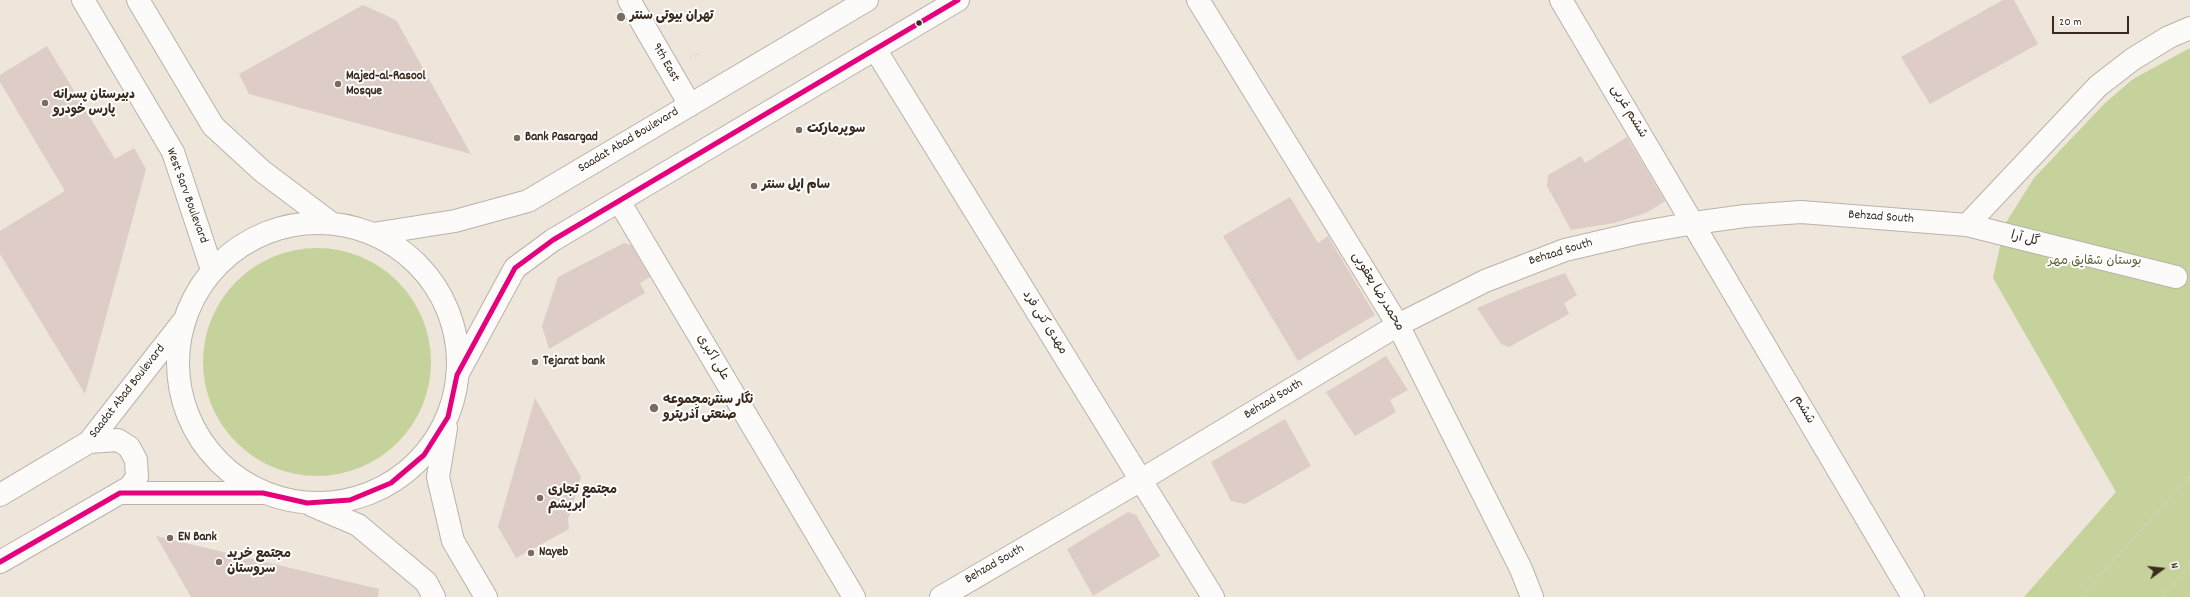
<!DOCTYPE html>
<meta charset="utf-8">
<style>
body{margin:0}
#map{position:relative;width:2190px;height:597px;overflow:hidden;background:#eee6da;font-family:Dekko,sans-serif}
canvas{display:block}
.north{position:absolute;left:2142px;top:549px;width:40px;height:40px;-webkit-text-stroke:3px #fff;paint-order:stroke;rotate:75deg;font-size:11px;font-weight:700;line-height:16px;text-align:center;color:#3b2a1e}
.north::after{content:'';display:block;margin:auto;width:14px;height:18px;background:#3b2a1e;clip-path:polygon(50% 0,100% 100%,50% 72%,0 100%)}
.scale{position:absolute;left:2052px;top:16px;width:77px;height:18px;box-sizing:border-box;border:2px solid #3b2a1e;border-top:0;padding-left:5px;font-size:12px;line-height:14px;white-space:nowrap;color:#3b2a1e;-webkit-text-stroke:3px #fff;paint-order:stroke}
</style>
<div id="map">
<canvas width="2190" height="597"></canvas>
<div class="north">N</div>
<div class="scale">20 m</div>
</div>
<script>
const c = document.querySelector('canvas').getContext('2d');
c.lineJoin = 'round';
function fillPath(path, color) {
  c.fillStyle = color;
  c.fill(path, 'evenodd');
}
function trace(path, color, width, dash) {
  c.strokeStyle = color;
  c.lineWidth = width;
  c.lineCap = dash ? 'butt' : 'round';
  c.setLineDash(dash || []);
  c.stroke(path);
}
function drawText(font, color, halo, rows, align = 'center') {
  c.font = font + ' Dekko,"Playpen Sans Arabic",sans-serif';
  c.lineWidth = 4;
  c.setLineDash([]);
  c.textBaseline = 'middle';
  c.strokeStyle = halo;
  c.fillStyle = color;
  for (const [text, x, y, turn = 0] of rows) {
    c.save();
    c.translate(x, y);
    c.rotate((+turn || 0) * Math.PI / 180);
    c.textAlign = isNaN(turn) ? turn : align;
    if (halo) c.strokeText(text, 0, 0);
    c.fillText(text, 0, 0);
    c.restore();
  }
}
fillPath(new Path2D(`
 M2190 48V597H2024L2116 492 1993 278 2005 224 2034 178 2104 104 2133 79Z
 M203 362a114 114 0 1 1 228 0a114 114 0 1 1-228 0Z`), '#c6d29c');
fillPath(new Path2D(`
 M2003 0H2014L2038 44 1930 104 1901 57Z
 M363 5 396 20 471 154 249 94 239 74Z
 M47 46 115 159 134 148 146 169 85 394 0 254V231L65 191 0 82V75Z
 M1627 137 1665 201 1646 213 1614 223 1571 230 1547 186 1548 175 1581 156 1585 163Z
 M1290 197 1318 243 1328 236 1375 315 1298 361 1223 236Z
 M624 243 631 245 650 277 640 283 645 293 549 349 542 326 558 277Z
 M1565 273 1577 295 1564 303 1569 314 1509 347 1501 344 1477 308 1524 288Z
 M1386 356 1408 390 1390 400 1396 412 1355 436 1326 392Z
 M535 398 581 477 568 519 569 529 516 558 498 527Z
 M1285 419 1311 466 1245 504 1231 501 1211 462Z
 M1128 512 1136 515 1160 556 1093 596 1067 549Z
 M156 536 379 589 378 597H191Z`), '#deccc6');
const minor = new Path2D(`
 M629 0 690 105
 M1198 0 1398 325 1521 569 1532 597
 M1561 0 1913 597
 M875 49 1213 597
 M619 201 854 597
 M1967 225 2176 277
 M941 597 1141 480 1398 325 1485 281 1565 250 1638 233 1694 223 1745 216 1801 212 1967 225 2098 86 2133 59 2169 37 2190 28`);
const major = new Path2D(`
 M83 0 173 152 212 270
 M138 0 213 126 262 171 331 223
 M178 363a140 140 0 1 1 280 0a140 140 0 1 1-280 0Z
 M373 234 455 221 528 201 867 0
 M457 375 515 268 553 240 958 0
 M446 428 438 477 453 541 486 597
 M120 493H263
 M0 495 89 442 182 323
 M311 505 358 525 426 582 434 597
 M0 562 130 487 137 477 136 460 129 447 118 440 89 442`);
trace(minor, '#b9b2aa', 24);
trace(major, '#b9b2aa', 24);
trace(new Path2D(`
 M691 58 698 55 699 51
 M2081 597 2190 475
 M2162 597 2190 566`), '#d6d2cf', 2.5, [1, 3]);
trace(minor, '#fcfbf9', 22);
trace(major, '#fcfbf9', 22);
trace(new Path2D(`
 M0 562 120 493H263L307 503 350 500 391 483 424 455 448 417 457 375 515 268 553 240 958 0`), '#e5007d', 5);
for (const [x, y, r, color] of [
 [621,17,5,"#7a6c60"],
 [919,23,3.5,"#3b2a1e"],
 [338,84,4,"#7a6c60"],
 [45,103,4,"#7a6c60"],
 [799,130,4,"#7a6c60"],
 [517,138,4,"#7a6c60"],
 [754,186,4,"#7a6c60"],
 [535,362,4,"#7a6c60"],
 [654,408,5,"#7a6c60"],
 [540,498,4,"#7a6c60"],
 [170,538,4,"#7a6c60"],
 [531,553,4,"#7a6c60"],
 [219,562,4,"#7a6c60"]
]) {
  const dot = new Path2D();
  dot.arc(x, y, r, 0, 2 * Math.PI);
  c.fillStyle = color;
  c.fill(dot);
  trace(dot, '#fff', 1.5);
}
drawText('bold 13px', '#3b2a1e', '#fff', [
 ["تهران بیوتی سنتر",630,17],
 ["Majed-al-Rasool",346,77],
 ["Mosque",346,92],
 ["دبیرستان پسرانه",53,96],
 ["پارس خودرو",53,111],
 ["سوپرمارکت",807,130],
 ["Bank Pasargad",525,138],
 ["سام اپل سنتر",762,186],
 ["Tejarat bank",543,362],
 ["نگار سنتر;مجموعه",663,401],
 ["صنعتی آذرپترو",663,416],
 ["مجتمع تجاری",548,491],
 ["ابریشم",548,506],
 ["EN Bank",178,538],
 ["Nayeb",539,553],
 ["مجتمع خرید",227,555],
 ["سروستان",227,570]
], 'left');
drawText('13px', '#3b2a1e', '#fff', [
 ["9th East",665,63,60],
 ["ششم غربی",1628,112,59],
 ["Saadat Abad Boulevard",629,141,-31],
 ["West Sarv Boulevard",186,196,70],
 ["Behzad South",1881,218,4],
 ["گل آرا",2025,240,14],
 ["Behzad South",1561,253,-17],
 ["محمدرضا یعقوبی",1377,292,59],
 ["مهدی کنی فرد",1044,323,58],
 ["علی اکبری",712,358,59],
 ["Saadat Abad Boulevard",128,392,-52],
 ["Behzad South",1274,400,-31],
 ["ششم",1803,410,60],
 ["Behzad South",995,565,-30]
]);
drawText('13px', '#605f38', '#fff', [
 ["بوستان شقایق مهر",2095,262]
]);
</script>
